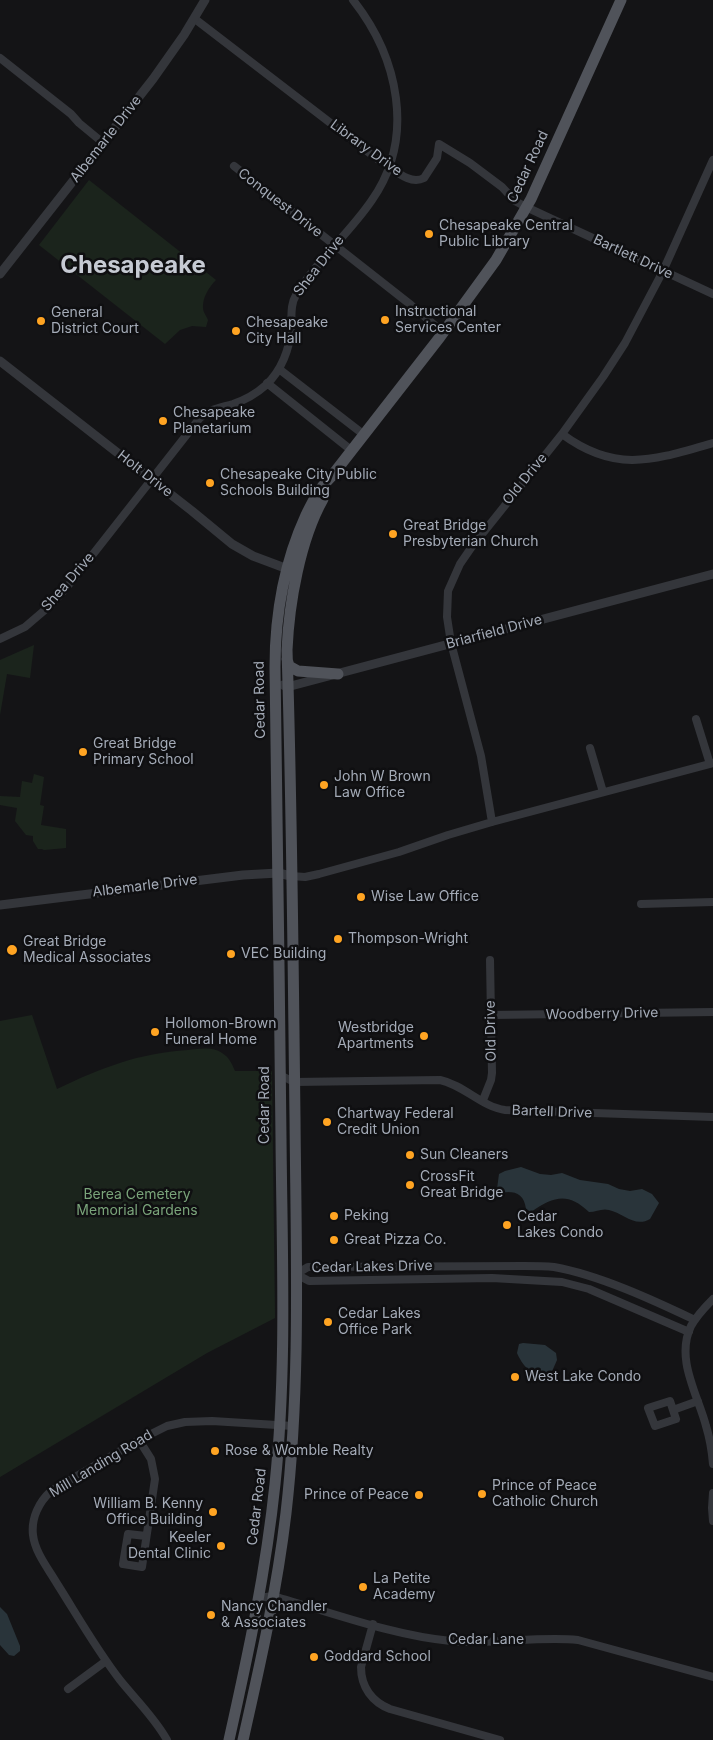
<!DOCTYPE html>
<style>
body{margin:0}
canvas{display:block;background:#141416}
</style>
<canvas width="713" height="1740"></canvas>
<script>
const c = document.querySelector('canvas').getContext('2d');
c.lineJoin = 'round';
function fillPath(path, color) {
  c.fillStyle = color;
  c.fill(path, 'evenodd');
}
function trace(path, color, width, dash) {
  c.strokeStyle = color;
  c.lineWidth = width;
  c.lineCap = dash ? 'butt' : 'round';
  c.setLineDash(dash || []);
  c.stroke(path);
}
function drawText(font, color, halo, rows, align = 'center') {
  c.font = font + ' Inter,sans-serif';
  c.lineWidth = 5;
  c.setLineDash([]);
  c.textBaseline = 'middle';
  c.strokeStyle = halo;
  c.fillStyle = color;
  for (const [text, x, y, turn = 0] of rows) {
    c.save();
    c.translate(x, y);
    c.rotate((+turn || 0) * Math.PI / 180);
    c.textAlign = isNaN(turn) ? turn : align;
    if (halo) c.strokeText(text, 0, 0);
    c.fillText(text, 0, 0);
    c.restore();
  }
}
fillPath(new Path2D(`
 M89 180 216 280C209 287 202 298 203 308 203 312 207 317 208 320L206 327 192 326 180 330 165 344 39 245Z
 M34 645 30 678 7 674 0 715V660Z
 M34 774 44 777 40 805 44 806 41 825 66 829V848L44 850 42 849H38L33 841V836L26 835 15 821 17 808 0 805V796L20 797 22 781 32 783Z
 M32 1015 57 1089C101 1068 139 1053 188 1050 200 1049 212 1046 222 1053 229 1057 232 1064 235 1071H272L275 1318 207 1353 0 1477V1021Z`), '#1b241c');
fillPath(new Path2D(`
 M521 1167 540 1174 551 1175 562 1173 580 1180 608 1184 619 1189 630 1191 642 1189 652 1194 659 1203 650 1219C635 1228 623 1213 609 1210 602 1208 596 1212 589 1212 568 1192 554 1196 531 1212L526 1209C524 1190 510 1190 494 1194L497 1189 499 1174 505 1171Z
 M523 1343 545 1345 556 1353 557 1360 550 1376C535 1381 522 1365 517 1353L519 1344Z
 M0 1607 7 1614 20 1646V1651L14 1656 9 1655 0 1645Z`), '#29343a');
trace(new Path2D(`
 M195 19 380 161C393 168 409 186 424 178L437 158 439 144 470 163 502 187 515 201 526 207 713 294
 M0 58 71 114 79 123 102 142
 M234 166 411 305 444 333
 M279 369 363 434
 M267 383 351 450
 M562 434C616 474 654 460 713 443
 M0 639 25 627 53 603 72 581 199 419C209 409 220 408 233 404 245 400 256 394 266 385 281 371 290 349 291 328 292 316 290 305 296 295 317 260 349 234 372 200 416 137 398 57 353 0
 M696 719 710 764
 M590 748 603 792
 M492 822 481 756 451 643 447 617 448 591 460 564 471 548 562 434 603 377 625 343 663 271 713 160
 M291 876 305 877 319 874 399 852 448 835 492 822 713 763
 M641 904 713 902
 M491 1015 713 1012
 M280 1075 294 1082 440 1080C464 1085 482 1107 505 1110L713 1117
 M483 1100 491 1080 492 1073 490 960
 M296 1274 308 1267 524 1266C534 1266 544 1266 554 1267 599 1275 653 1300 695 1320
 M296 1274 309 1281 492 1278 562 1282 589 1289 689 1332
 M713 1299C705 1307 697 1315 691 1326 675 1359 698 1395 706 1426 710 1439 712 1452 713 1464
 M673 1410 670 1401 648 1408 655 1426 676 1419 673 1410 698 1401
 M139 1440 151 1459 155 1479 142 1567 123 1564 128 1534 146 1536
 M713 1493 712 1508 713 1521
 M259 1598 273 1596C330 1612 394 1636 451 1641 494 1645 536 1636 578 1640L713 1677
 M373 1624 361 1667C361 1687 372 1702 390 1709L500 1740
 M68 1689 106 1661
 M167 1740C155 1718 136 1700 120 1680 96 1649 77 1615 56 1582 47 1567 35 1552 33 1535 31 1518 39 1502 51 1491L139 1440 167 1426 185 1422 212 1421 293 1426`), '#34363b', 8);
trace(new Path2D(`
 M0 274 153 79 184 35 205 0
 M0 361 192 511 232 544 253 556 293 571
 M283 685 287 687 713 574
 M0 905 243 875 278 873 291 876`), '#34363b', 9);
trace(new Path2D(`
 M287 659 289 666 298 671 338 674
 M229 1740C248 1655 266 1571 275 1484 287 1369 282 1254 281 1138 279 981 278 824 275 667 275 615 284 563 306 515 313 501 319 488 331 477L440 337 496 260 531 199 621 0
 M243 1740C260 1665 277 1590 286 1513 301 1382 296 1249 295 1117 293 961 292 805 287 650 289 603 300 540 323 499`), '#50535a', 11);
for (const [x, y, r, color] of [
 [429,234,5,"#ffa422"],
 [385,320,5,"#ffa422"],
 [41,321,5,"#ffa422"],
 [236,331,5,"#ffa422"],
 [163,421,5,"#ffa422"],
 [210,483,5,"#ffa422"],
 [393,534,5,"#ffa422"],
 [83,752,5,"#ffa422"],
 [324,785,5,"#ffa422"],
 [361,897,5,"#ffa422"],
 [338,939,5,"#ffa422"],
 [12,950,6,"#ffa422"],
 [231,954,5,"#ffa422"],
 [155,1032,5,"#ffa422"],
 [424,1036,5,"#ffa422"],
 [327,1122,5,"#ffa422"],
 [410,1155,5,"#ffa422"],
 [410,1185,5,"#ffa422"],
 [334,1216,5,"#ffa422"],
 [507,1225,5,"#ffa422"],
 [334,1240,5,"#ffa422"],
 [328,1322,5,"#ffa422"],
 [515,1377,5,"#ffa422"],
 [215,1451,5,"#ffa422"],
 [482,1494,5,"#ffa422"],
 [419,1495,5,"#ffa422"],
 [213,1512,5,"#ffa422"],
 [221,1546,5,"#ffa422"],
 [363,1587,5,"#ffa422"],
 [211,1615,5,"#ffa422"],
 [314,1657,5,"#ffa422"]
]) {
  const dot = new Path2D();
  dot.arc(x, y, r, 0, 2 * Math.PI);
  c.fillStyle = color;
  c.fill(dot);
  trace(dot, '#0f0f11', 2);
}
drawText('14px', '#a4abb7', '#0f0f11', [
 ["Albemarle Drive",106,139,-52],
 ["Library Drive",366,148,36],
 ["Cedar Road",528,167,-65],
 ["Conquest Drive",280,203,38],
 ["Bartlett Drive",633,257,25],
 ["Shea Drive",319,266,-52],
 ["Holt Drive",145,474,38],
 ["Old Drive",525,479,-51],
 ["Shea Drive",68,582,-49],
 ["Briarfield Drive",494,632,-15],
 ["Cedar Road",260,700,-91],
 ["Albemarle Drive",145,886,-7],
 ["Woodberry Drive",602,1014,-1],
 ["Old Drive",491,1031,-91],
 ["Cedar Road",265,1105,-90],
 ["Bartell Drive",552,1112,2],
 ["Cedar Lakes Drive",372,1267,-1],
 ["Mill Landing Road",101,1464,-31],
 ["Cedar Road",257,1507,-83],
 ["Cedar Lane",486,1640]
]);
drawText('14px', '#a4abb7', '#0f0f11', [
 ["Chesapeake Central",439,226],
 ["Public Library",439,242],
 ["Instructional",395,312],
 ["Services Center",395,328],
 ["General",51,313],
 ["District Court",51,329],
 ["Chesapeake",246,323],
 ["City Hall",246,339],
 ["Chesapeake",173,413],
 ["Planetarium",173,429],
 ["Chesapeake City Public",220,475],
 ["Schools Building",220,491],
 ["Great Bridge",403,526],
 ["Presbyterian Church",403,542],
 ["Great Bridge",93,744],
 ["Primary School",93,760],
 ["John W Brown",334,777],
 ["Law Office",334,793],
 ["Wise Law Office",371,897],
 ["Thompson-Wright",348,939],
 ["Great Bridge",23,942],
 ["Medical Associates",23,958],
 ["VEC Building",241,954],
 ["Hollomon-Brown",165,1024],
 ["Funeral Home",165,1040],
 ["Westbridge",414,1028,"right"],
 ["Apartments",414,1044,"right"],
 ["Chartway Federal",337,1114],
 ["Credit Union",337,1130],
 ["Sun Cleaners",420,1155],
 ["CrossFit",420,1177],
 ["Great Bridge",420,1193],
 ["Peking",344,1216],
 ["Cedar",517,1217],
 ["Lakes Condo",517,1233],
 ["Great Pizza Co.",344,1240],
 ["Cedar Lakes",338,1314],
 ["Office Park",338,1330],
 ["West Lake Condo",525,1377],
 ["Rose & Womble Realty",225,1451],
 ["Prince of Peace",492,1486],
 ["Catholic Church",492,1502],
 ["Prince of Peace",409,1495,"right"],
 ["William B. Kenny",203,1504,"right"],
 ["Office Building",203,1520,"right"],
 ["Keeler",211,1538,"right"],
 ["Dental Clinic",211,1554,"right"],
 ["La Petite",373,1579],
 ["Academy",373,1595],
 ["Nancy Chandler",221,1607],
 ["& Associates",221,1623],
 ["Goddard School",324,1657]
], 'left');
drawText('14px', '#7aa47a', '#0f0f11', [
 ["Berea Cemetery",137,1195],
 ["Memorial Gardens",137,1211]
]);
drawText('bold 24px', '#c6cad3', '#0f0f11', [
 ["Chesapeake",133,266]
]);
</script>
